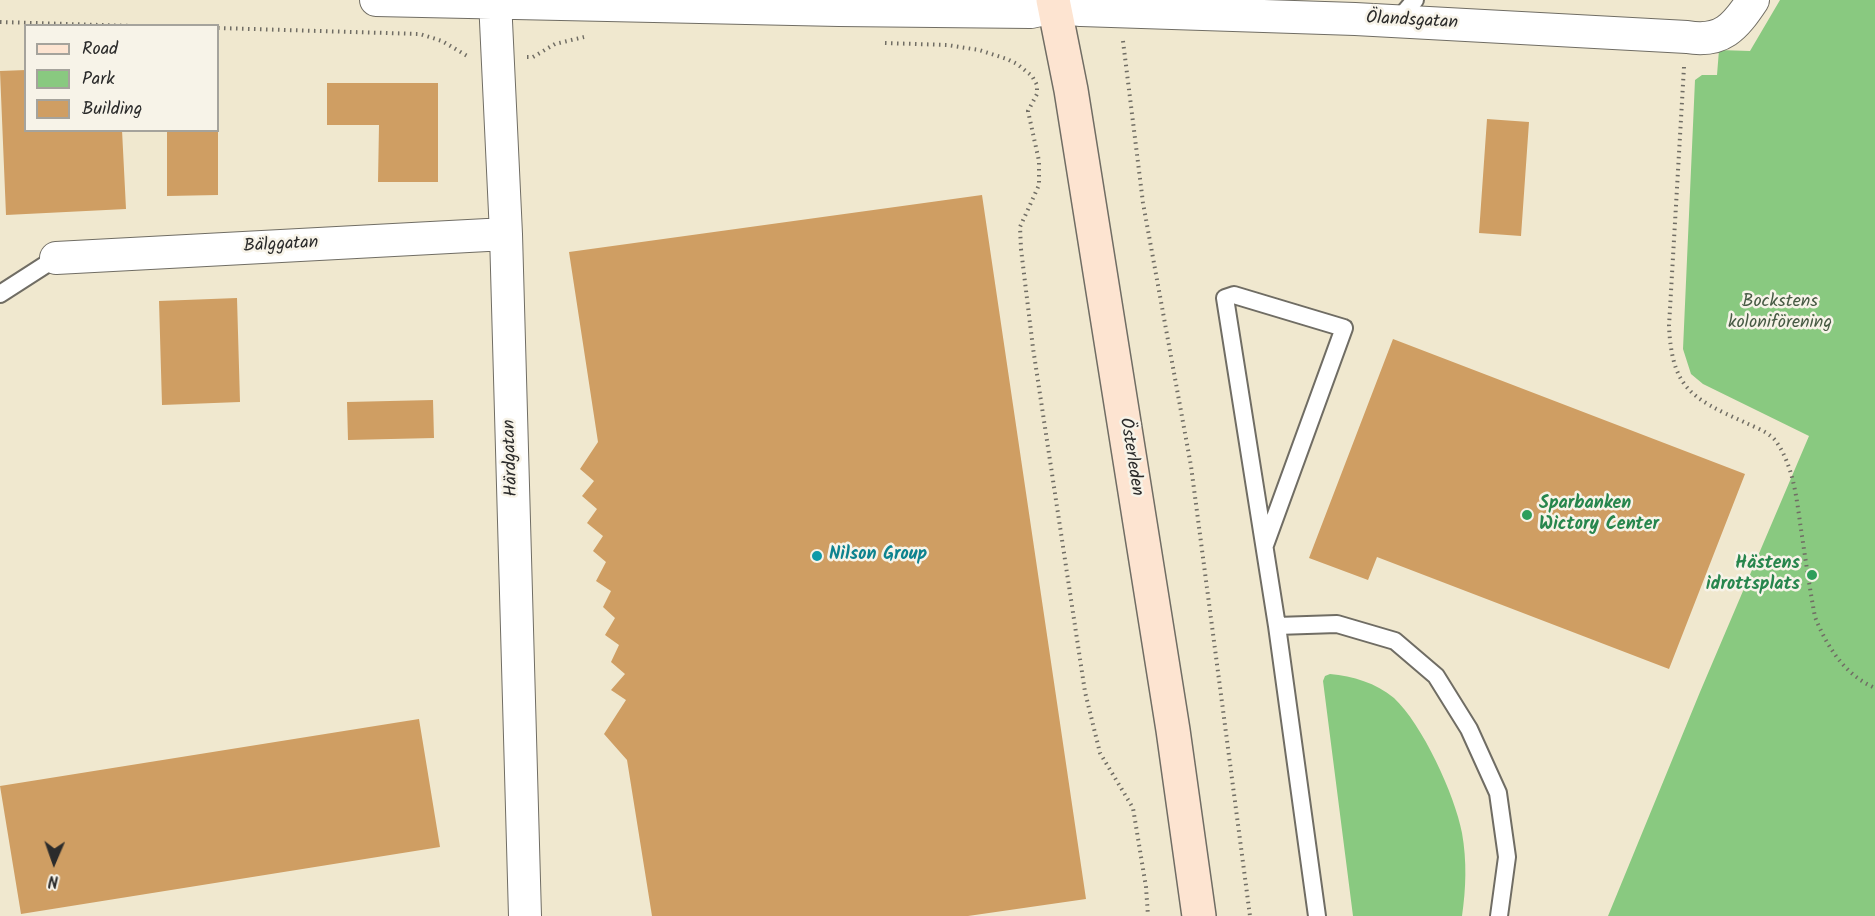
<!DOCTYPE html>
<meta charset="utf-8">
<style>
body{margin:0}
#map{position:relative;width:1875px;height:916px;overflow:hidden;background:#f0e8cf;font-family:Kalam,sans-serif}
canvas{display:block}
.legend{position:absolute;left:24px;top:24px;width:195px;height:108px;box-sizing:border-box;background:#f7f3e8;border:2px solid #a5a39c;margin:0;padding:8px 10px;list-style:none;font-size:18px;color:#2b2b2b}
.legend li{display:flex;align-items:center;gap:12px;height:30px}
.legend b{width:30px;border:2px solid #a5a39c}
.north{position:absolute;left:24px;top:832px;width:60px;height:60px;-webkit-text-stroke:4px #f7f3e8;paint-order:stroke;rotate:182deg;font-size:16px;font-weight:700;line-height:24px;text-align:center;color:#2b2b2b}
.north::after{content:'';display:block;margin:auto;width:21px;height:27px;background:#2b2b2b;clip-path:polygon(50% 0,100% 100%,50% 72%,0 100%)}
</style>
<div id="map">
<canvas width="1875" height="916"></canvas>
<ul class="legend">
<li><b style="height:8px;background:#fde4d1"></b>Road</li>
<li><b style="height:16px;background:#89c980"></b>Park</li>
<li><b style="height:16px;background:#cf9e63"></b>Building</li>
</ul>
<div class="north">N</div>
</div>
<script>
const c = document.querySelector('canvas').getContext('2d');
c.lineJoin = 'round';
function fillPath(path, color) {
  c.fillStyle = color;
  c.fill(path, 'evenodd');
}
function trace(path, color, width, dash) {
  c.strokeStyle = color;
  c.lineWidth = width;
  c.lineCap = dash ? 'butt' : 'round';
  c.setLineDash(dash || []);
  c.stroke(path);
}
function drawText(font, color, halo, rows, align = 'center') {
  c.font = font + ' Kalam,sans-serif';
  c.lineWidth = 5;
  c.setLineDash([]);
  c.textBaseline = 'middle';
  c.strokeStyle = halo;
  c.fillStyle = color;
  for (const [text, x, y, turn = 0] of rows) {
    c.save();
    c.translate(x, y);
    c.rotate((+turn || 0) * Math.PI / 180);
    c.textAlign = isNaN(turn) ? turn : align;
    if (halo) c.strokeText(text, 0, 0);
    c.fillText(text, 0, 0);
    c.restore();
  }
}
fillPath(new Path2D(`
 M1780 0H1875V916H1608L1700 692 1809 436 1703 384 1691 374 1683 349 1695 80 1702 75H1717L1719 50 1750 51Z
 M1330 674C1353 676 1376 683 1394 698 1422 724 1455 795 1462 833 1467 861 1466 889 1462 916H1353L1323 681 1325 676Z`), '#89c980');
fillPath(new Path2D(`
 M26 70V130H62V132L122 130 126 209 6 215 0 71Z
 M327 83H438V182H378L379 125H327Z
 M1487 119 1529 122 1521 236 1479 233Z
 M167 130H218V195L167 196Z
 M982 195 1086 899 968 916H652L627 760 604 734 626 700 611 690 625 674 611 662 619 645 605 635 615 618 603 607 611 591 596 581 606 562 593 551 603 536 587 523 597 509 582 496 594 481 580 469 598 442 569 252Z
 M237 298 240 402 162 405 159 301Z
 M1393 339 1745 474 1669 669 1377 557 1368 580 1309 558Z
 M433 400 434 438 348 440 347 402Z
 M419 719 440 847 21 914 0 786Z`), '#cf9e63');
const lane = new Path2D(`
 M1397 21 1415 0
 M0 294 56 258
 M1265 545 1344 328 1234 295 1225 298 1277 626 1317 916
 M1277 626 1337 624 1395 641 1436 676 1469 729 1498 793 1507 857 1499 916`);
const street = new Path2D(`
 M376 0 839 10 1031 12 1054 7 1081 10 1355 19 1687 37C1722 43 1735 27 1753 0
 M495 0 506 234 525 916
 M56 258 506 234`);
const secondary = new Path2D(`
 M1053 0 1071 90 1173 730 1199 916`);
trace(lane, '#706d64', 20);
trace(street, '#706d64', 34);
trace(secondary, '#706d64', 36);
trace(new Path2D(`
 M0 22 134 26
 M218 28 420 34 442 41 469 57
 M1123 41 1143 203 1191 466 1250 916
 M885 43 947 45 979 50 1007 59 1017 64 1032 76 1037 85V94L1028 111 1039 161V185L1020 227 1021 249 1033 348 1085 692 1100 753 1133 808 1146 887 1148 916
 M527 57H533L555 44 584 37
 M1684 67 1669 326C1672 388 1691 398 1744 422 1754 427 1767 431 1775 440 1795 467 1797 504 1802 536 1806 563 1810 590 1815 617 1827 647 1845 675 1875 688`), '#706d64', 4, [1.5, 4.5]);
trace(lane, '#fff', 16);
trace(street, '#fff', 32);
trace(secondary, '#fde4d1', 33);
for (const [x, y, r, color] of [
 [1527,515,6,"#2e9e5b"],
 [817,556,6,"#0f9aa8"],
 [1812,575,6,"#2e9e5b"]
]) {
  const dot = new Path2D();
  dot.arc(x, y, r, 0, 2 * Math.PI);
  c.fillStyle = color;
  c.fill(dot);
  trace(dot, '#f7f3e8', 2);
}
drawText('18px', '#2b2b2b', '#f7f3e8', [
 ["Ölandsgatan",1412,22,3],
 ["Bälggatan",281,246,-3],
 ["Österleden",1130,457,81],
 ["Härdgatan",512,458,-92]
]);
drawText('18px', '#475a44', '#f7f3e8', [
 ["Bockstens",1780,303],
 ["koloniförening",1780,324]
]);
drawText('bold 18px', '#27864d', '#f7f3e8', [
 ["Sparbanken",1539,505],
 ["Wictory Center",1539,526],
 ["Hästens",1800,565,"right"],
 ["idrottsplats",1800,586,"right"]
], 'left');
drawText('bold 18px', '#0d838f', '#f7f3e8', [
 ["Nilson Group",829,556]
], 'left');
</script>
